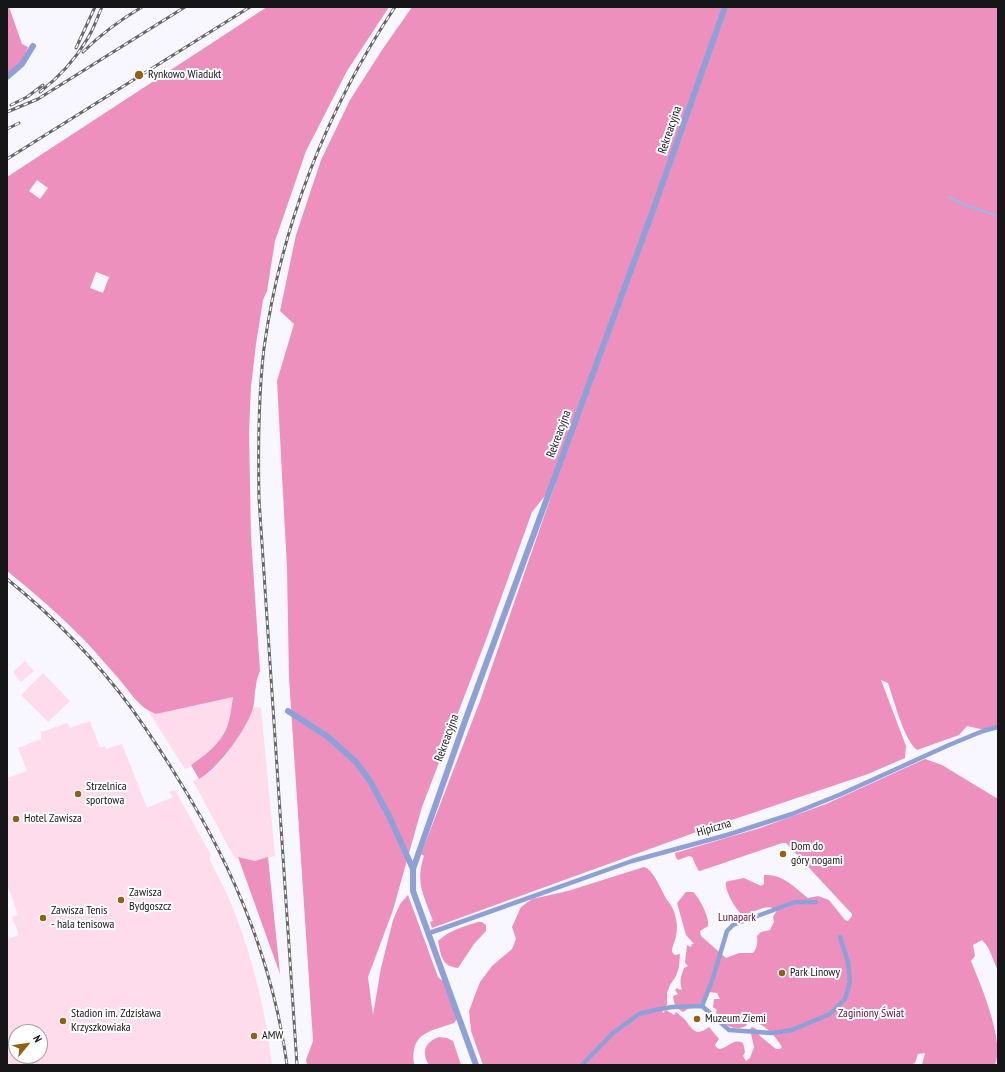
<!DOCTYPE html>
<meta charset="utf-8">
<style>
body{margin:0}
#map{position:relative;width:1005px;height:1072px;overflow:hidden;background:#f8f6fe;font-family:"PT Sans Narrow",sans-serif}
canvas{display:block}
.frame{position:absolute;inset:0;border:8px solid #161518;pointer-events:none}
.north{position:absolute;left:8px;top:1024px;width:40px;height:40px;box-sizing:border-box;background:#fff;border:1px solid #a2a1a3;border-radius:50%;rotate:61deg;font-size:11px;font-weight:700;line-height:16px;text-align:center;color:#161518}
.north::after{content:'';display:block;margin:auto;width:14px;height:18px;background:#936112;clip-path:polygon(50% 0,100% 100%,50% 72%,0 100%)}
</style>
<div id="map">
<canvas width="1005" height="1072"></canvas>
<div class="frame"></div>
<div class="north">N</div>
</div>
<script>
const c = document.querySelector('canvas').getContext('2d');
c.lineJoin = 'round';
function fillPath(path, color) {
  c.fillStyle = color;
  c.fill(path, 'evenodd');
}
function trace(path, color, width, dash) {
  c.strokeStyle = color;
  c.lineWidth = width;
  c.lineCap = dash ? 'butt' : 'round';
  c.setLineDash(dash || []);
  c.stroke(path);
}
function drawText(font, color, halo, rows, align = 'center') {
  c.font = font + ' "PT Sans Narrow",sans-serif';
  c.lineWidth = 4;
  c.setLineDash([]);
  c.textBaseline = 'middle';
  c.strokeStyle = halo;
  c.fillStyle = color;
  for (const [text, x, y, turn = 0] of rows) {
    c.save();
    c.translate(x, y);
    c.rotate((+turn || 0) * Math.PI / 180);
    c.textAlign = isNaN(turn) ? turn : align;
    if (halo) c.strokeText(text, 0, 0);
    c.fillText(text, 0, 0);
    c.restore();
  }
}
fillPath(new Path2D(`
 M25 661 34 671 21 682 13 672Z
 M43 673 70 701 48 722 21 695Z
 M233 696C232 706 232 720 228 728 222 741 209 752 197 760 193 763 190 768 185 769L148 711 156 714Z
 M256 707 261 708 275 856 255 861 238 857 235 859 193 781C198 777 206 776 212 771 228 757 244 727 253 708Z
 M90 721 100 748 105 746 106 749 122 744 147 808 173 797 169 792 175 790 211 855 209 858C218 877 229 896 236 916 254 964 266 1014 272 1065H7V939L19 935 12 917 18 915 7 884V778L27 771 18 748 41 739V732L67 723 70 728ZM16 1032H40V1056H16Z`), '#ffdceb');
fillPath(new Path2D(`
 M7 7H9L22 44 28 47C24 58 18 68 7 73Z
 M267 7H389L347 71 306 151 275 241 267 291 263 300 256 344 251 387 249 432 251 537 260 671C258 676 256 681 256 686 254 693 255 701 253 708 247 729 218 769 199 779L191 765C196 761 201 758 206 754 229 734 229 724 233 697L156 714C139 708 131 693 119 679 109 668 99 656 89 645 63 618 36 594 7 571V177ZM37 180 48 188 40 199 29 191ZM96 272 109 277 103 293 90 288Z
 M412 7H998V729L985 730 967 726 959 735 917 750C904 740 894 700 888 683L881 680 906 746 905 758 868 774 702 830 432 928 430 922 433 921C424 895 415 883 424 856L421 854 480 701 556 482 532 512 487 637 422 807 393 910 368 977 373 1015 381 968 393 920 400 904 408 895 438 977 444 982 457 1019 454 1023C429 1032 410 1032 414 1065H307L306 1060 313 1041 289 678 287 568 277 381 294 324 280 311 296 235 321 160 350 100 382 50Z
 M925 759 942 765 998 799V971L988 947 982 940 973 945 975 956 971 961C981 986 1005 1041 995 1065H922L925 1053 918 1054 915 1063 910 1065H483L471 1031 469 1011 480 982 492 966 512 949 516 939 512 927 521 907 532 899 568 891 644 867C654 870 661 890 667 900 675 908 679 925 676 936 675 942 672 946 672 952L675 955 680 954 679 967 676 976 670 985 667 993V1005L662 1009 663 1013 666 1010 674 1015 676 1012C679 1015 683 1017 686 1021 693 1030 696 1037 709 1027L719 1039 715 1045 717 1048 720 1049C729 1047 733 1038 743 1043L745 1052 743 1056 746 1061 750 1058 754 1047 750 1029 752 1027 755 1028 760 1036 776 1049H780L782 1047C773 1033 766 1026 751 1020L748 1022 746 1026C733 1032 722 1024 716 1013L717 1010 713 1007 714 999H720L717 993 709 992 699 1006 691 1007 683 1012C676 1008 674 1005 673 996L678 994 675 990 677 988 680 990 682 989C679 982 681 976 684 968L688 966 685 963 687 945 691 947 692 944H694L686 935 677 903 686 892H693C699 897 710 918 708 926L700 931 701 936 726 958 739 953H753C757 949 758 941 757 936L761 932 770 930 774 922 773 917 777 910C766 902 754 913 743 916 736 910 724 890 726 882L729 881 744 878 761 886 764 884V875C783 874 794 887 808 898L818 896 829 900 845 920 848 921 852 916V914L786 843H782L700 871 698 870 692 857 689 856 678 860 676 858 675 853 760 828 826 804Z
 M238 857 255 861 268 857 280 974Z
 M478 922H482L486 925V931L474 944 458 968C441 966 441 955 438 941 450 930 463 927 478 922Z
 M439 1037 447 1038 453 1041 461 1065H429C421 1052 425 1042 439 1037Z`), '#ee90bd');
trace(new Path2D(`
 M949 197 965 205 998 216`), '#80c5f7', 1.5);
trace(new Path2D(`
 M429 933 444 928 632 861 727 835 792 814 839 795 949 745 983 731 998 727
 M702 1006 712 981 727 931 733 925 795 902H816
 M582 1065 613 1033 639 1014 655 1010 672 1007 702 1006 729 1030 772 1033 792 1030 830 1014 845 999 850 982 848 962 840 937`), '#8da1d8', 4.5);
trace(new Path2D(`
 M7 77 22 64 33 46
 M288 711 327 736 356 762 370 781 389 816 413 869
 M476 1065 413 891V869L465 721 652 213 725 7`), '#8da1d8', 6);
const rail = new Path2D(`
 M76 48 95 7
 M83 52C101 34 120 20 142 7
 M40 92C58 78 74 61 86 41 93 31 97 18 102 7
 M11 105 27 97 43 85
 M7 112 38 99 185 7
 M7 129 19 123
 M7 159 250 7
 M7 579C54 617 96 660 132 709 149 733 165 757 180 782 235 870 273 962 287 1065
 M297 1065 259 499C258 448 258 398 264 348 281 226 327 109 395 7`);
trace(rail, '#666569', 3);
trace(rail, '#fff', 1.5, [4.5]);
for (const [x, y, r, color] of [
 [139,75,5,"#936112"],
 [78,794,4,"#936112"],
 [16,819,4,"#936112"],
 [783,854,4,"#936112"],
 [121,900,4,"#936112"],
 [43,918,4,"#936112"],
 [782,973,4,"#936112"],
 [697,1019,4,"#936112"],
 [63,1021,4,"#936112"],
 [254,1036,4,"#936112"]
]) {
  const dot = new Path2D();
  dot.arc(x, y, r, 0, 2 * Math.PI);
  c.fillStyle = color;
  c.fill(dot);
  trace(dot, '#fff', 1.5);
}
drawText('12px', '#161518', '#fff', [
 ["Rynkowo Wiadukt",148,75],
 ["Strzelnica",86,787],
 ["sportowa",86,801],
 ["Hotel Zawisza",24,819],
 ["Dom do",791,847],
 ["góry nogami",791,861],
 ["Zawisza",129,893],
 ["Bydgoszcz",129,907],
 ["Zawisza Tenis",51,911],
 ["- hala tenisowa",51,925],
 ["Park Linowy",790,973],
 ["Stadion im. Zdzisława",71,1014],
 ["Krzyszkowiaka",71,1028],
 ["Muzeum Ziemi",705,1019],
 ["AMW",262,1036]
], 'left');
drawText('12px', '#161518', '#fff', [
 ["Rekreacyjna",670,130,-71],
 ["Rekreacyjna",559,434,-70],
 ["Rekreacyjna",447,738,-70],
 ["Hipiczna",714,828,-16]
]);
drawText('12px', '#600e3f', '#fff', [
 ["Lunapark",737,918],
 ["Zaginiony Świat",871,1014]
]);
</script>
